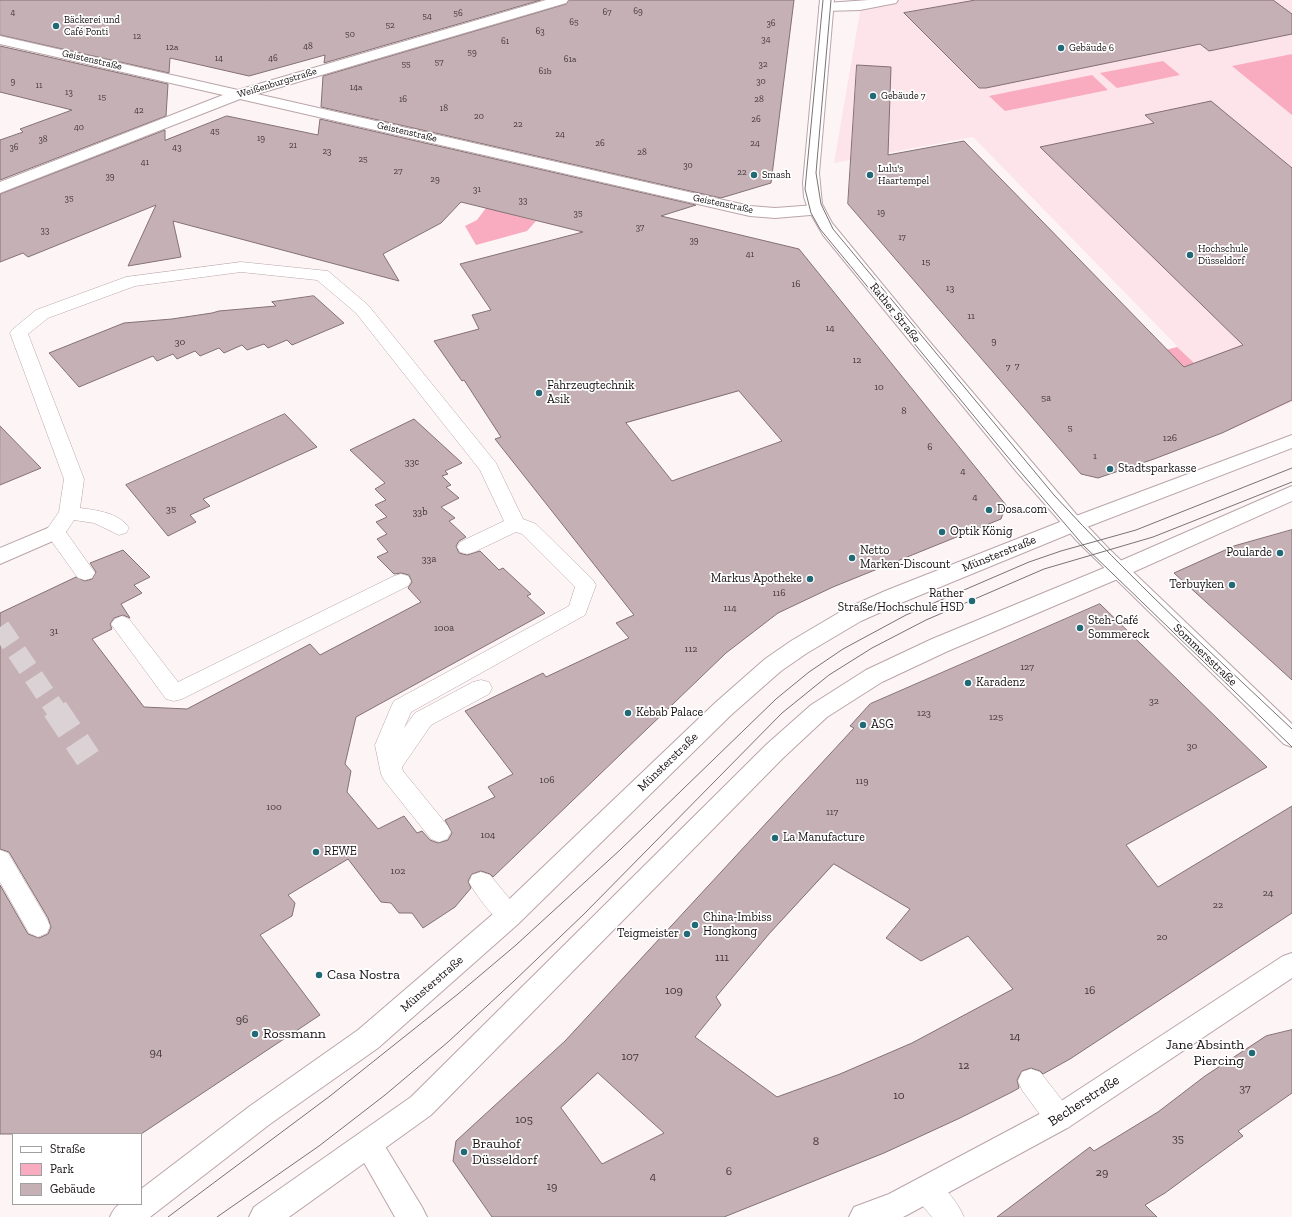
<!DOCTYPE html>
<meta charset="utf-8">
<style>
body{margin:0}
#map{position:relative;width:1292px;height:1217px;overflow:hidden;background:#fdf4f6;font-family:"Zilla Slab",serif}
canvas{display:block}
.legend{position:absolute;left:12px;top:1133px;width:130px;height:72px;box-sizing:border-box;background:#fff;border:1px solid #a29fa0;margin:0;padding:5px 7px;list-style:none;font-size:12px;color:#160f11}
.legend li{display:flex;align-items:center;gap:8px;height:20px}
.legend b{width:20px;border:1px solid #a29fa0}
</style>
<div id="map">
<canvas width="1292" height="1217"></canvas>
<ul class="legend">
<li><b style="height:5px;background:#fff"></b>Straße</li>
<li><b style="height:11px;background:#f9abbf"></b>Park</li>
<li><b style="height:11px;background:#c5b0b5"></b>Gebäude</li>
</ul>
</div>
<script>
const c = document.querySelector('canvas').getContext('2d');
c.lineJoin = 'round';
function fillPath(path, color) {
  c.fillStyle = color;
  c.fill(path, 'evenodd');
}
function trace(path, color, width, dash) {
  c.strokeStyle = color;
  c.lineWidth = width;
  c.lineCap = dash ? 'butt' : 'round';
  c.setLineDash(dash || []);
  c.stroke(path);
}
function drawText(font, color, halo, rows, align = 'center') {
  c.font = font + ' "Zilla Slab",serif';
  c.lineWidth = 3.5;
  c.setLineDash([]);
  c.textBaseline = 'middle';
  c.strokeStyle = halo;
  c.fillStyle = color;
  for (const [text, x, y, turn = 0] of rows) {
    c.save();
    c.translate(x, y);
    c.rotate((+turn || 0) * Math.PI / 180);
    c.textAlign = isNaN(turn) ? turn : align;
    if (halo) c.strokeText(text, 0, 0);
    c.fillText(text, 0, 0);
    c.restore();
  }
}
fillPath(new Path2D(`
 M862 0H1292V402L1223 433 1157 377 1177 346 973 137 834 163Z`), '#fde4ea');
fillPath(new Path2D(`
 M1292 54V115L1232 66Z
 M1163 61 1180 75 1117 88 1100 73Z
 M1092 75 1108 90 1005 111 989 96Z
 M486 208 536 221 527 231 476 245 465 226 477 220Z
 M1177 347 1194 363 1157 377 1144 356Z`), '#f9abbf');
const building = new Path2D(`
 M0 0H541L324 63 325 55 249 76 170 58 169 73 0 35Z
 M569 0H794L771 183 721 198 321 107 323 76 566 4Z
 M976 0H1273L1292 14V34L1209 51 1200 44 986 88H979L904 13Z
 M0 46 168 84 166 116 0 180V140L23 132 20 129 72 110 0 92Z
 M857 65 891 67 888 155 964 141 1184 367 1243 345 1040 147 1154 123 1145 115 1211 101 1292 168V400L1222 433 1154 459 1098 478 1081 474 848 204Z
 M227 116 318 135 320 119 696 205 661 216 799 249 1006 505 1001 519 833 587 778 613 726 653 493 877 490 874 481 871 472 874 468 881 471 888 455 907 423 928 412 913H399L391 903 381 902 348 859 288 895 295 903 292 916 260 935 320 1015 141 1134H0V885L28 934 39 938 48 934 51 927 48 918 9 852 0 849V613L76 577 85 581 92 579 96 572 90 563 123 550 150 577 134 585 142 593 121 604 130 618 123 615 114 618 110 624 112 629 92 639 144 707 187 709 310 644 320 655 421 602 408 588 412 582 409 575 401 573 394 574 377 557 388 552 377 539 387 534 376 522 387 517 375 505 386 500 375 489 385 483 350 450 414 419 462 463 445 471 448 474 442 476 451 485 446 487 459 498 441 507 455 518 449 521 466 537 459 541 456 546 459 553 467 555 480 551 499 570 503 568 531 594 527 596 545 613 356 717 345 764 351 771 347 792 378 829 404 816 417 833 422 831 430 840 438 843 448 840 452 833 445 820 495 797 488 787 513 774 465 711 543 673 546 677 629 638 616 623 634 615 495 439 501 437 464 380 462 381 434 341 479 329 472 315 491 310 460 264 583 232 461 202 441 223 383 254 399 281 173 221 181 257 128 266 156 205 28 257 23 253 0 262V194L165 130V140ZM739 391 782 441 672 481 626 423Z
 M314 296 344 323 292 345 287 340 268 348 264 344 247 350 242 345 224 353 219 348 200 356 195 351 177 359 173 354 157 361 153 356 79 387 49 353 124 323 172 319 212 313 219 311 276 306 272 302Z
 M285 414 317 447 203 499 210 506 190 515 196 522 168 536 126 485Z
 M0 426 41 468 0 485Z
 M1292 530V680L1174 573 1234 546Z
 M1100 604 1267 767 1126 845 1158 887 1292 806V913L1070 1059 1043 1074 1040 1071 1031 1068 1022 1071 1017 1080 1019 1088 1012 1092 960 1118 884 1153 724 1217H492L453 1161 456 1141 565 1041 854 728 850 726 870 704ZM834 864 910 909 886 938 921 961 968 936 1013 989 912 1043 840 1074 777 1097 695 1037 721 1005 716 997 769 934ZM598 1073 664 1133 602 1164 561 1108Z
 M1292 1030V1093L1238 1131 1243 1136 1165 1193 1145 1205 1157 1217H997L1090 1147 1094 1151 1158 1112 1205 1076 1266 1036Z`);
fillPath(building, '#c5b0b5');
trace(building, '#837074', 1);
trace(new Path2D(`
 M0 627 56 710`), '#dad2d4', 20, [20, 10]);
trace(new Path2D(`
 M55 709 88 758`), '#dad2d4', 26, [26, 13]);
const service = new Path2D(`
 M241 262 328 271 368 305 496 463 523 519 536 524 593 580 596 585 585 615 411 712 404 728 415 713 473 682 481 680 489 682 492 688 489 694 431 725 402 767 403 771 447 825 451 832 447 839 439 842 431 839 384 780 381 774 375 745 391 707 394 701 569 606 575 587 522 534 516 532 474 552 467 554 460 552 457 547 460 542 504 521 480 470 356 313 317 280 241 272 135 286 48 318 28 334 84 479 80 508C96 510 120 513 129 528L126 533 119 535 94 523 74 520 66 532 95 573 92 578 85 580 78 578 45 532 59 512 64 479 10 333 13 329 36 310 126 277Z
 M401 574 408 576 411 581 408 586 182 699 174 701 166 699 111 624 115 619 122 616 129 619 178 682 394 576Z
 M0 850 8 853 47 919 50 926 47 933 38 937 29 933 0 882Z
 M481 872 490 875 518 909 521 916 518 923C515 924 511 926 509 926 498 926 474 892 469 882L472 875Z
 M1031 1069 1040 1072 1069 1109 1073 1118 1069 1127 1059 1131 1049 1127 1022 1090 1018 1081 1022 1072Z
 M927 1177C943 1183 957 1201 964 1217H932L917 1199 913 1190 917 1181Z`);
const minor = new Path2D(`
 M546 0H568L566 3 257 94 750 206 775 208 816 205 822 206 824 210 822 214 775 218 750 216 240 99 0 193V182L223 95 0 44V36L238 90Z
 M869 0H898L896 3 860 10 826 11 821 10 819 7 821 4 826 3Z
 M55 525 62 527 66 532 62 537 0 564V548Z
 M1292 953V978L1069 1127 907 1215 903 1217H849L854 1207 889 1194 1049 1109 1283 956Z
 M368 1131 378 1135 422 1207 427 1217H395L354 1145 358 1135Z`);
const tertiary = new Path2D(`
 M820 0H834L819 173 822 204 832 223 929 341 1076 514 1108 548 1292 724V747L1284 744 1077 541 1016 471 823 235 808 209 804 197 803 183Z`);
const secondary = new Path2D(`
 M1292 435V448L1074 532 901 603 861 621 807 653 781 671 731 715 518 924 378 1048 270 1124 150 1217H110C118 1199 124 1204 141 1204V1189L250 1106 358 1030 500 908 715 703 765 659 791 641 845 609 885 591 1060 522Z
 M1292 486V501L1120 578 948 651 882 682 827 717 783 758 431 1115 289 1217H249L254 1207 411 1097 767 744 811 705 866 670 932 639 1104 568Z`);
trace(service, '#baa5a9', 1);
trace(minor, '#baa5a9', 2);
trace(tertiary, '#baa5a9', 2);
trace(secondary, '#baa5a9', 2);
fillPath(service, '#fff');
fillPath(minor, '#fff');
fillPath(tertiary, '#fff');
fillPath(secondary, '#fff');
trace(new Path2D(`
 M823 0 805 189 811 213 820 229 1006 455 1083 545 1292 747
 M831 0 816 173 821 204 833 229 1054 495C1129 577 1211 653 1292 729
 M168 1217 330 1096 458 994 516 945 620 850 776 699 809 672 843 649 906 615 1029 562 1061 551 1136 530 1292 468
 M217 1217 319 1146 385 1095 448 1042 514 981 584 914 782 713 829 675 872 648 926 620 1044 569 1153 537 1292 482`), '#7a7274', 1);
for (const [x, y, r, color] of [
 [56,26,4,"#216976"],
 [1061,48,4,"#216976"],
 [873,96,4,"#216976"],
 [754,175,4,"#216976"],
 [870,175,4,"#216976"],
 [1190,255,4,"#216976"],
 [539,393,4,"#216976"],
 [1110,469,4,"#216976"],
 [989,510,4,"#216976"],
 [942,532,4,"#216976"],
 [1280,553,4,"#216976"],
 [852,558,4,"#216976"],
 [810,579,4,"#216976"],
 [1232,585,4,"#216976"],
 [972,601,4,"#216976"],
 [1080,628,4,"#216976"],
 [968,683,4,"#216976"],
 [628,713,4,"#216976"],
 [863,725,4,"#216976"],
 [775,838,4,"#216976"],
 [316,852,4,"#216976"],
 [695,925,4,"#216976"],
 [687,934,4,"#216976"],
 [319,975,4,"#216976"],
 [255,1034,4,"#216976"],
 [1252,1053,4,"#216976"],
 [464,1152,4,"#216976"]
]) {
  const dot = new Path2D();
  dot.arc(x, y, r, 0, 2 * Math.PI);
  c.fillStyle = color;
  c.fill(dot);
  trace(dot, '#fff', 1.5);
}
drawText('9px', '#42373a', null, [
 ["69",638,11],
 ["4",13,12],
 ["67",607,12],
 ["56",458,13],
 ["54",427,16],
 ["65",574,22],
 ["36",771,23],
 ["52",390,25],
 ["63",540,31],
 ["50",350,34],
 ["12",137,36],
 ["34",766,39],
 ["61",505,41],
 ["48",308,46],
 ["12a",172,47],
 ["59",472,52],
 ["14",219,58],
 ["46",273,58],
 ["61a",570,59],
 ["57",439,62],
 ["55",406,64],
 ["32",763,64],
 ["61b",545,71],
 ["9",13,81],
 ["30",761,81],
 ["11",39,85],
 ["14a",356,87],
 ["13",69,92],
 ["15",102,97],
 ["16",403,99],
 ["28",759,99],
 ["18",444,108],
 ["42",139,110],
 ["20",479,116],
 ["26",756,119],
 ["22",518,124],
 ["40",79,127],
 ["45",215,131],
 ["24",560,134],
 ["19",261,138],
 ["38",43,139],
 ["26",600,143],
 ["24",755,143],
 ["21",293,145],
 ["36",14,147],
 ["43",177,147],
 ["23",327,151],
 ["28",642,152],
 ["25",363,159],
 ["41",145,162],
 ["30",688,165],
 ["27",398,171],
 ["22",742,172],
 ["39",110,176],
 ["29",435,179],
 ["31",477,189],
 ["35",69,198],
 ["33",523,200],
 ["19",881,212],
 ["35",578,213],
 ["37",640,227],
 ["33",45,230],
 ["17",902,237],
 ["39",694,240],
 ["41",750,254]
]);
drawText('10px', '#160f11', '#fff', [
 ["Bäckerei und",64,20],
 ["Café Ponti",64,32],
 ["Gebäude 6",1069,48],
 ["Gebäude 7",881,96],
 ["Lulu's",878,169],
 ["Haartempel",878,181],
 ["Smash",762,175],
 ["Hochschule",1198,249],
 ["Düsseldorf",1198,261]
], 'left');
drawText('10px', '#160f11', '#fff', [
 ["Geistenstraße",92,60,13],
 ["Weißenburgstraße",277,83,-17],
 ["Geistenstraße",407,132,13],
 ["Geistenstraße",723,204,12]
]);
drawText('10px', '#42373a', null, [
 ["15",926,262],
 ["16",796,284],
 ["13",950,288],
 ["11",971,316],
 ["14",830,328],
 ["9",994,341],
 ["30",180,342],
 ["12",857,360],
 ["7",1017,366],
 ["7",1008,367],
 ["10",879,387],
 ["5a",1046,398],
 ["8",904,411],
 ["5",1070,428],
 ["126",1170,438],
 ["6",930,447],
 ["1",1095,456],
 ["33c",412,462],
 ["4",963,471],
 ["4",975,497],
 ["35",171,509],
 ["33b",420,512],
 ["33a",429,559],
 ["116",779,593],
 ["114",730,608],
 ["100a",444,628],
 ["31",54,631],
 ["112",691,649],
 ["127",1027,667],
 ["32",1154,701],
 ["123",924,713],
 ["125",996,717],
 ["30",1192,746],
 ["106",547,780],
 ["119",862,781],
 ["100",274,807],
 ["117",832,812],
 ["104",488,835],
 ["102",398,871],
 ["24",1268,893],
 ["22",1218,905],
 ["20",1162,937]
]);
drawText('12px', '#160f11', '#fff', [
 ["Rather Straße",895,313,51],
 ["Münsterstraße",999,554,-22],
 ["Sommersstraße",1205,655,44],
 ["Münsterstraße",668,762,-44],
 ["Münsterstraße",432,984,-41]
]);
drawText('12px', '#160f11', '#fff', [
 ["Fahrzeugtechnik",547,386],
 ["Asik",547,400],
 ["Stadtsparkasse",1118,469],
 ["Dosa.com",997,510],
 ["Optik König",950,532],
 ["Netto",860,551],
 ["Marken-Discount",860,565],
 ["Poularde",1272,553,"right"],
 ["Markus Apotheke",802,579,"right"],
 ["Terbuyken",1224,585,"right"],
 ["Rather",964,594,"right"],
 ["Straße/Hochschule HSD",964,608,"right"],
 ["Steh-Café",1088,621],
 ["Sommereck",1088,635],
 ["Karadenz",976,683],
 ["Kebab Palace",636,713],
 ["ASG",871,725],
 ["La Manufacture",783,838],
 ["REWE",324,852],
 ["China-Imbiss",703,918],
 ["Hongkong",703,932],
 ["Teigmeister",679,934,"right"]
], 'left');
drawText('12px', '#42373a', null, [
 ["111",722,958],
 ["109",674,991],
 ["16",1090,991],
 ["96",242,1020],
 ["14",1015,1037],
 ["94",156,1053],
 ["107",630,1057],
 ["12",964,1066],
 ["37",1245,1089],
 ["10",899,1096],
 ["105",524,1120],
 ["35",1178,1139],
 ["8",816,1142],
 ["6",729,1172],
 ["29",1102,1173],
 ["4",653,1177],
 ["19",552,1187]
]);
drawText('14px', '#160f11', '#fff', [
 ["Casa Nostra",327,975],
 ["Rossmann",263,1034],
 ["Jane Absinth",1244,1045,"right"],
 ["Piercing",1244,1061,"right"],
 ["Brauhof",472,1144],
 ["Düsseldorf",472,1160]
], 'left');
drawText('14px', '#160f11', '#fff', [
 ["Becherstraße",1084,1101,-33]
]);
</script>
